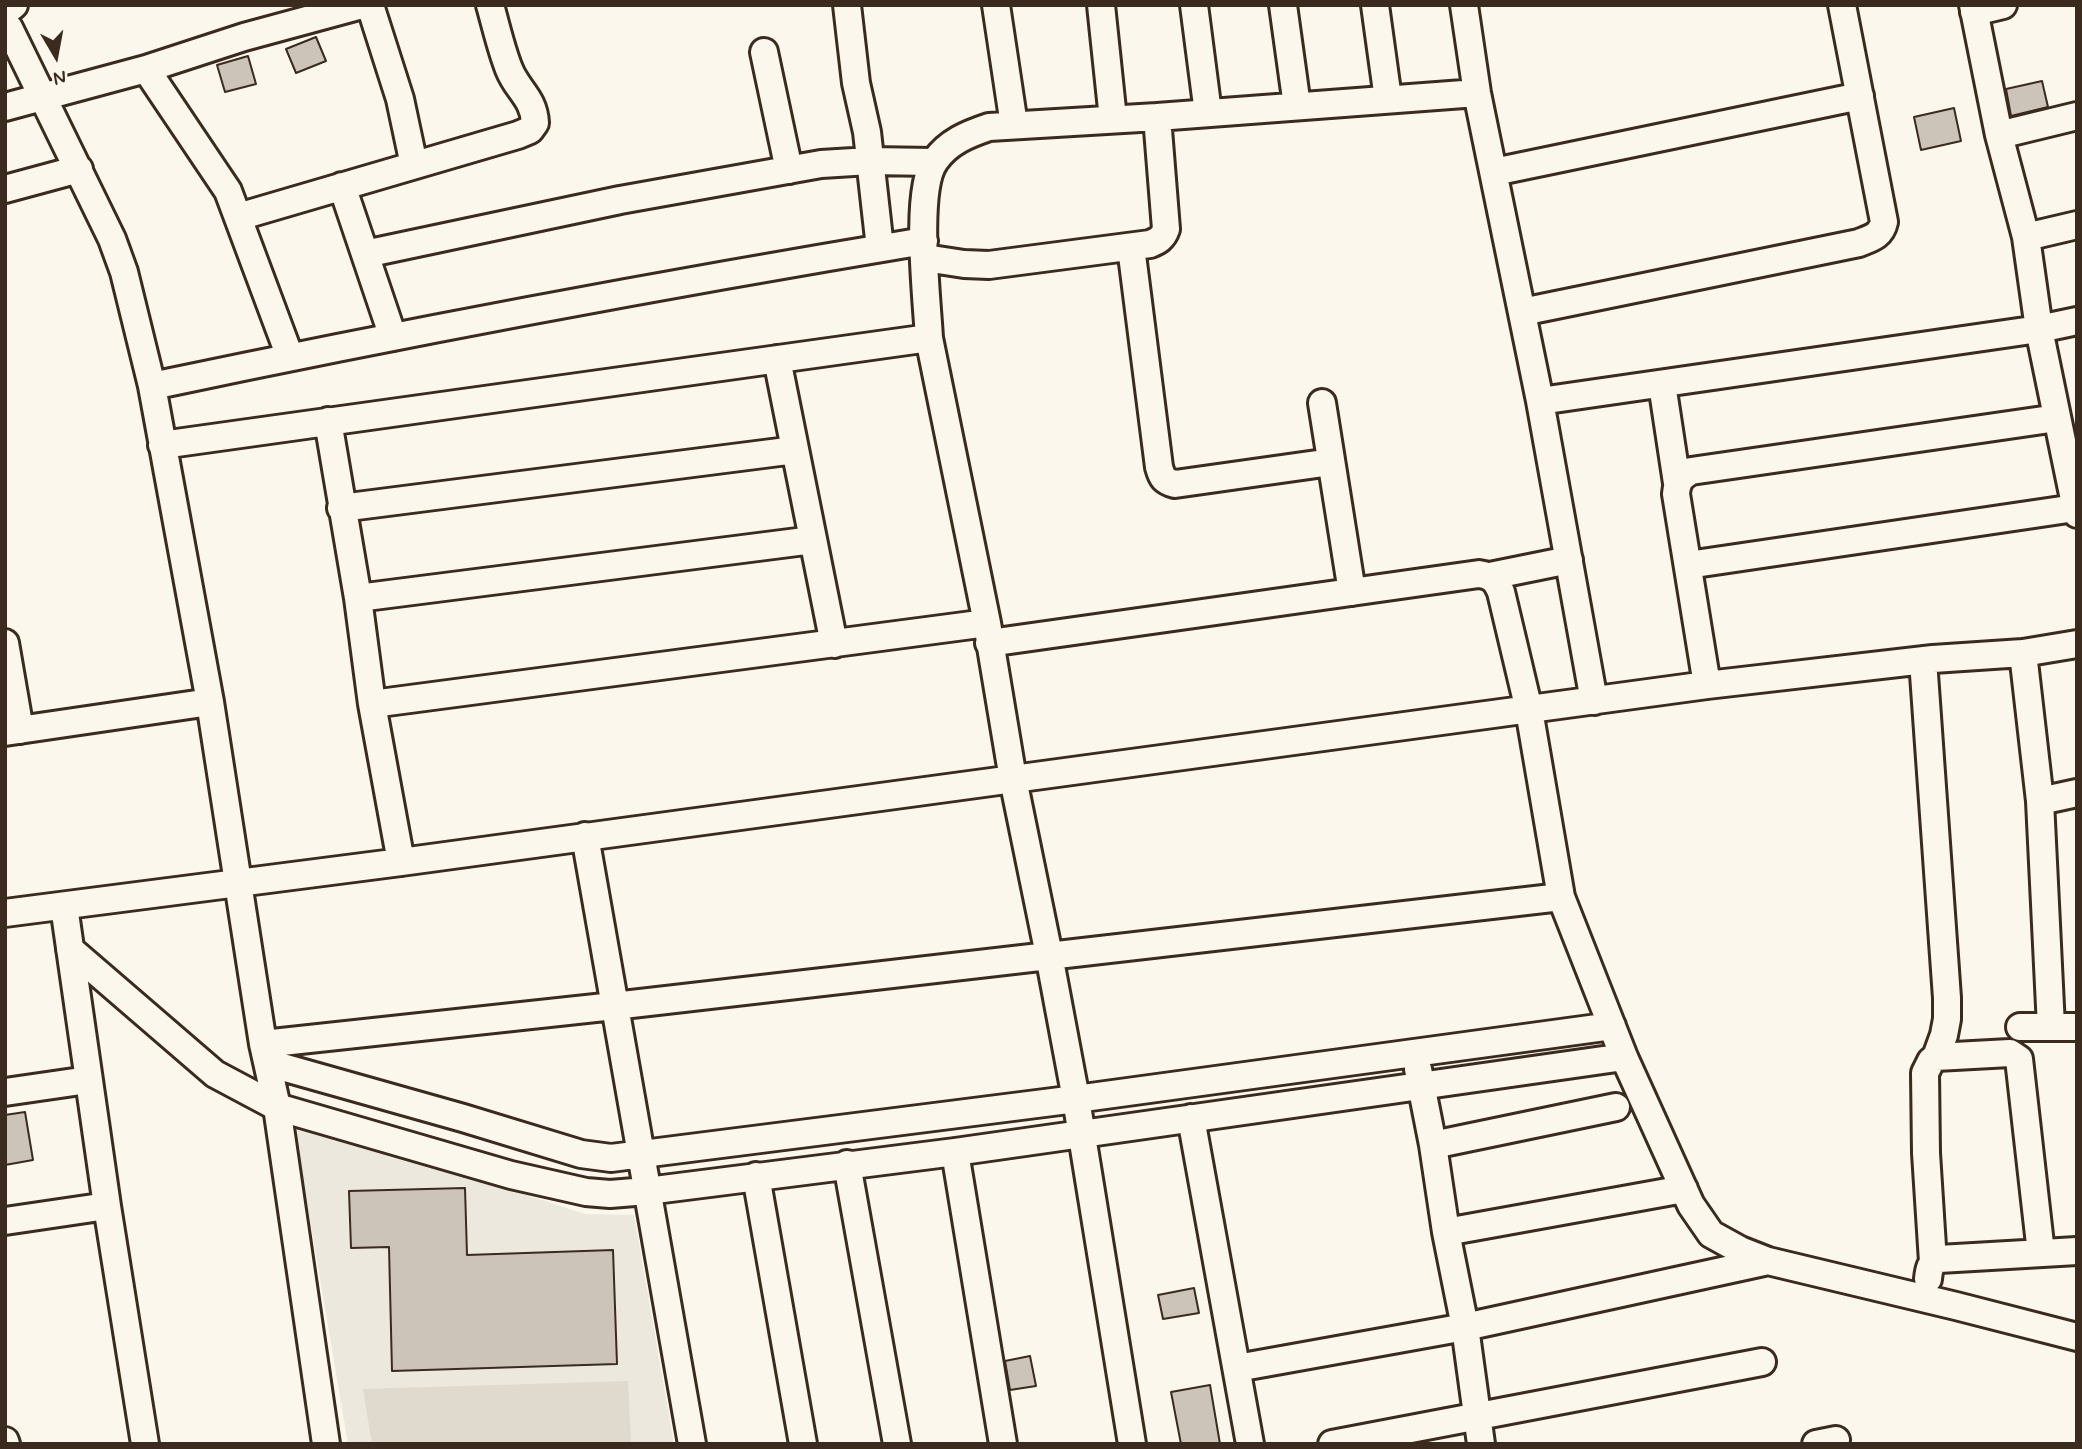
<!DOCTYPE html>
<style>
body{margin:0}
#map{position:relative;width:2082px;height:1449px;overflow:hidden;background:#fbf7ec;font-family:Mynerve,sans-serif}
canvas{display:block}
.frame{position:absolute;inset:0;border:7px solid #3b2a1e;pointer-events:none}
.north{position:absolute;left:21px;top:21px;width:70px;height:70px;-webkit-text-stroke:5px #fbf7ec;paint-order:stroke;rotate:170deg;font-size:19px;font-weight:700;line-height:28px;text-align:center;color:#3b2a1e}
.north::after{content:'';display:block;margin:auto;width:24px;height:32px;background:#3b2a1e;clip-path:polygon(50% 0,100% 100%,50% 72%,0 100%)}
</style>
<div id="map">
<canvas width="2082" height="1449"></canvas>
<div class="frame"></div>
<div class="north">N</div>
</div>
<script>
const c = document.querySelector('canvas').getContext('2d');
c.lineJoin = 'round';
function fillPath(path, color) {
  c.fillStyle = color;
  c.fill(path, 'evenodd');
}
function trace(path, color, width, dash) {
  c.strokeStyle = color;
  c.lineWidth = width;
  c.lineCap = dash ? 'butt' : 'round';
  c.setLineDash(dash || []);
  c.stroke(path);
}
fillPath(new Path2D(`
 M293 1119 585 1214 634 1215 674 1444H348Z`), '#ede8dd');
fillPath(new Path2D(`
 M628 1381 631 1444H372L363 1389Z`), '#dfd9ce');
const building = new Path2D(`
 M316 37 326 61 296 73 286 49Z
 M248 56 256 84 225 92 217 65Z
 M2042 81 2048 107 2011 116 2006 89Z
 M1954 108 1961 141 1921 150 1914 117Z
 M25 1112 33 1160 5 1165V1115Z
 M465 1188 467 1255 613 1250 617 1364 392 1371 389 1247 351 1248 349 1191Z
 M1194 1288 1199 1313 1163 1319 1158 1295Z
 M1030 1356 1036 1386 1010 1390 1005 1361Z
 M1210 1385 1220 1444H1181L1171 1392Z`);
fillPath(building, '#ccc4b9');
trace(building, '#3b2a1e', 2);
const minor = new Path2D(`
 M370 5 400 99 414 165
 M847 5 856 83 867 132 880 248
 M996 5 1014 125
 M1101 5 1113 119
 M1194 5 1208 113
 M1283 5 1297 106
 M1375 5 1388 99
 M1464 5 1477 93 1540 401 1594 701
 M1973 5 1999 135 2026 237 2039 329 2077 514
 M5 12 14 5
 M1974 12 2003 5
 M5 25 9 28 112 239 124 272 152 386 210 702 263 1044 277 1107 326 1444
 M764 52 789 170
 M146 69 228 191 290 357
 M5 107 146 69 244 37 362 5
 M1999 135 2077 116
 M1494 172 1860 96
 M342 186 393 337
 M5 189 79 169
 M238 217 518 135 530 130 535 123C534 98 517 90 509 69 501 49 496 26 490 5
 M2026 237 2077 225
 M1131 247 1159 467C1162 478 1164 481 1175 484L1331 462
 M365 254 620 200 821 164 870 161 933 162
 M925 258 964 264 989 265 1150 244C1158 241 1163 238 1166 229L1157 117
 M1522 312 1859 243C1871 238 1881 236 1884 222L1842 5
 M929 338C927 300 914 190 935 161 948 142 968 134 989 127L1157 117 1477 93
 M777 359 834 644
 M1662 384 1677 483
 M152 386C408 332 665 284 924 241
 M1540 401 2039 329 2077 321
 M1322 403 1352 592
 M328 421 358 598 372 704 401 862
 M162 445 929 338 987 623 1013 779 1049 955 1076 1099 1132 1444
 M341 508 795 450
 M1688 565 2075 508
 M1490 576 1569 560
 M358 598 813 540
 M5 643 20 730
 M2023 653 2040 801 2051 1027
 M1923 660 1947 998V1019L1944 1035 1936 1057 1931 1061 1925 1073 1926 1153 1933 1262
 M1707 685 1676 494C1677 482 1680 477 1691 471L2057 418
 M372 704 987 623
 M5 732 210 702
 M2040 801 2077 793
 M585 836 692 1444
 M1561 897 1624 1057 1691 1205 1711 1234 1740 1250 1768 1261 1956 1306 2077 1337
 M64 906 107 1206 145 1444
 M5 913 401 862 1707 685 1933 659 2023 653 2077 644
 M70 949 215 1074 277 1107 511 1175 586 1192 610 1194 647 1191 955 1152 1624 1057
 M2020 1027H2077
 M263 1044 614 1006 1561 897 1529 710 1501 592C1496 580 1492 576 1479 574L989 643
 M1936 1057 2010 1053 2019 1059 2041 1253
 M268 1063 463 1118 581 1154 611 1158 1076 1099 1612 1026
 M1418 1069 1433 1145 1446 1232 1465 1327 1481 1444
 M5 1092 88 1080
 M1191 1118 1250 1444
 M1433 1145 1616 1107
 M955 1152 1003 1444
 M847 1164 897 1444
 M756 1176 803 1444
 M5 1221 107 1206
 M1446 1232 1684 1189
 M1928 1279C1929 1269 1930 1263 1939 1259L2077 1251
 M1237 1368 1465 1327 1768 1261
 M5 1441 6 1444
 M1332 1444 1762 1362
 M1816 1444 1836 1440`);
trace(minor, '#3b2a1e', 32);
trace(minor, '#fbf7ec', 26);
</script>
